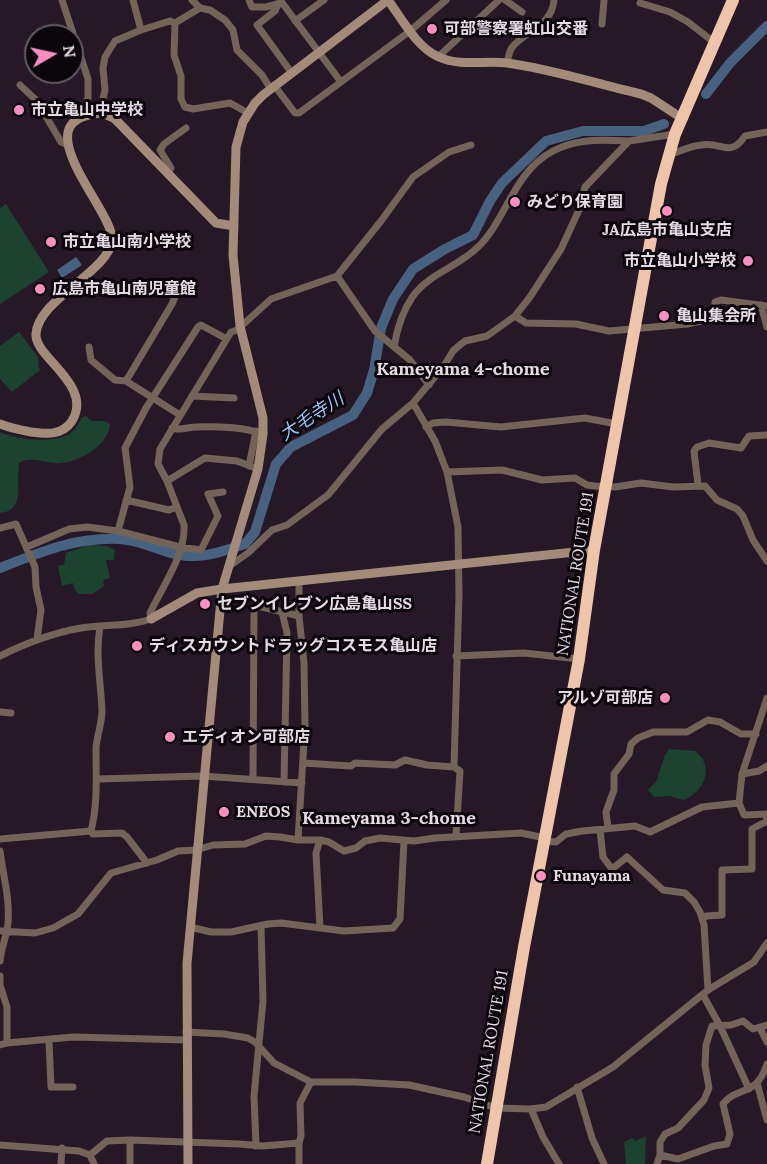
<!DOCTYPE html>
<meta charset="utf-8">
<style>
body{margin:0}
#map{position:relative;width:767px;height:1164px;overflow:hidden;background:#261827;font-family:Lora,serif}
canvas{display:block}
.north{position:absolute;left:24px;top:24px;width:60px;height:60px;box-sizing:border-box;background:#0b060c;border:2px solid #625b63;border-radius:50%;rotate:81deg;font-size:16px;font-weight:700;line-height:24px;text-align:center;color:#e5dbe5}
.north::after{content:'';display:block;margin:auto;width:21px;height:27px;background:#fc8fc2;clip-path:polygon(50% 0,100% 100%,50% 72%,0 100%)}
</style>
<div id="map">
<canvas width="767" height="1164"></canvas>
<div class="north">N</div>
</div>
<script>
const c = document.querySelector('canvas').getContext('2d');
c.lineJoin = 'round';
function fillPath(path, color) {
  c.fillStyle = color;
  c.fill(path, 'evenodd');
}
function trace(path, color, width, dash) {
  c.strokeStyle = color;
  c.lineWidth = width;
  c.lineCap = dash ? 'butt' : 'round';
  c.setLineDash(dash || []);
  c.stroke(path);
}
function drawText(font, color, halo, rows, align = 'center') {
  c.font = font + ' Lora,"Noto Sans JP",serif';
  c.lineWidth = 6;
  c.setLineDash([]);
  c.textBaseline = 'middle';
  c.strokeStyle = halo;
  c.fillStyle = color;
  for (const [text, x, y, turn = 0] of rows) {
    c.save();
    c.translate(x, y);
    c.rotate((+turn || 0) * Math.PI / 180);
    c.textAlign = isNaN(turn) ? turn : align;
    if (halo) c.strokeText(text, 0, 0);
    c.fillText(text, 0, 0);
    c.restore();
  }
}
fillPath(new Path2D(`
 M6 204 49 272 0 304V208Z
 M19 332 38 357V366L40 370 12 392 0 379V346Z
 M86 416 92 421H104L110 424C108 446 81 461 61 463 48 465 32 455 19 463 16 481 26 511 0 513V432C16 440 56 444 71 433 76 429 79 423 82 417Z
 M89 545 106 546 115 550 114 560H106L110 578 103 580 104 586 92 594H79L75 590 73 583 62 586 58 566 64 565 66 553Z
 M669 749 695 751C715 766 705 791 684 800L670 796 654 797 648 790 656 782 665 755Z
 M646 1136 645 1164H626L624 1142 633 1138 635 1141Z`), '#1c432f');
fillPath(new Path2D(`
 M76 257 82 265 62 278 57 270Z`), '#466280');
trace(new Path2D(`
 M706 94 730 63 767 26
 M0 568C41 552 75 537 120 539 144 540 167 556 191 556 209 557 229 549 245 544L255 532 276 464 291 447 353 415 367 393 374 370 381 328 393 299 413 269 445 249 473 235 490 201 502 183 546 141 583 131H644L664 124`), '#466280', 10);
trace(new Path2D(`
 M62 0 88 79V98L81 113 83 117
 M192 0 200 8 210 10 225 20 233 30 237 50 262 75 270 88
 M249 0 252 7H266L281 3
 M280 0 341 82
 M505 0 522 12
 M640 3 670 12 688 22 715 43
 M278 4 275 11 257 25 291 72
 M295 21 324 0
 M175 23 200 8
 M602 24 604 0
 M141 30 170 21 175 23 174 55 181 76V99L185 107 193 109 230 103 248 113
 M438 57 499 0
 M507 63C508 59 509 53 511 49 523 31 552 27 554 0
 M20 85 37 101 61 142 68 145
 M274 85 295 113H299L410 31 446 0
 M100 113 105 90 103 68 105 57 115 41 141 30 133 0
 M668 155C679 152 690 146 701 145 722 141 729 159 745 136L767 132
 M168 173 171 168 160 150 164 144 186 128
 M337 276 375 331 410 360 429 385
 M761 305 767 327
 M515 316 526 323 576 324 609 331 687 324 710 319 714 315 715 302 721 300 767 306
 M89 347 91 360 115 380 126 381 172 304 175 297 174 285
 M394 347C397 328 402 312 413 296 430 273 458 267 478 247 507 219 513 172 553 151 578 138 601 140 629 141
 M126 381 180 415
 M192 396 234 398
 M413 403 435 441 447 472 458 527 459 595 454 767 460 771 456 836
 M426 427 433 423 446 422 501 427 585 418 617 424
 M172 428C180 431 188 427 196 427 215 426 245 427 263 434
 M249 466 256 431
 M447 472 502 470 542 480 575 478 587 485 595 486 615 487 641 483 673 487 705 486 717 500 737 509 743 516 753 540 767 561
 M167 481 205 458 237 461 258 469
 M698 485 694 451 697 447 709 443 741 448 749 436 767 435
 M126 500 169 510 177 507
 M0 528 16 524 35 567 36 587 41 610 37 639
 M118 531 130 487 125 448 146 408 198 327 201 325 225 338
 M27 547 69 529 87 527 118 531 180 547 201 550 218 516 208 494 223 492
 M228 567 248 553 272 530 287 525 328 495 382 429 413 403 444 366 453 351 461 344 465 341 487 336 515 316 530 297 561 249 579 210 585 187 629 141 675 134
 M282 612 287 633 284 782
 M0 656C26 643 52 633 81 628 104 624 128 627 151 619L150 613C162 587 186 554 184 525L167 481 158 464 160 449 231 332 237 330 271 299 337 276 381 221 413 177 449 152 471 145
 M456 656 524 653 579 659
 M767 698 742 774 739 803 744 815 767 814
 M0 712 11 713
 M303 763 351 766 355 763 395 765 405 760 427 765 454 767
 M742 774 759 771 767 766
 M98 779 203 776 302 783
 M253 779 254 607H262L299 616
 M608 828 606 812 614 790V774L629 754 631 744 638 738 653 732H687L708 720 720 722 741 734H756
 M600 830 603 857 612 869 627 857 663 890 685 893 694 902 700 912 704 925 708 990
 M91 831C98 803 96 777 96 748 97 735 102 723 102 711 101 683 95 655 100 627
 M0 839 91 831 93 834 122 833 127 837 147 863
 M298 840 305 725 304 663 299 616V580
 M320 840 316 853 320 928
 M544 841 556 842 566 834 582 831 635 826 650 832 702 807 739 803
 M0 851C3 875 10 898 8 923 7 936 1 947 0 961
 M703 919 706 916 722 915V870L752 869V829L767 821 766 814
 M190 927 211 932H231L268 924 281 923 344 931 393 928 400 919 404 841
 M0 931 35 933 53 928 78 914 111 873 157 860 178 851 196 850 213 845 245 844 266 836 280 837 298 840H320L329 842 344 851 356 848 365 841 380 838 414 841 435 838 521 833 545 838
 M0 976V985L7 1007V1043
 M703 995 720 1026 749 1089
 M760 1028 767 1042
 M186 1032 224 1034 248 1038 255 1042 274 1063 311 1082H355L409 1085 464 1097 496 1108 531 1109 546 1107 613 1067 708 990 754 962 767 943
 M49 1041 51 1087H73
 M0 1045 7 1043 73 1037 186 1040
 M757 1083 767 1120
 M577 1087 592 1138 604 1164
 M531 1109 543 1137 559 1164
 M130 1140V1164
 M299 1143V1164
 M0 1145 79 1151 90 1155 94 1164
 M256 1146 254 1096 263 1001 261 926
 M90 1155 107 1141 130 1140 239 1144 263 1146 299 1143 301 1136 300 1103 311 1082
 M660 1155 678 1159 714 1146 727 1144 730 1134 723 1104C738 1085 756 1098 767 1064
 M61 1164 62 1148
 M657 1164 660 1155V1142L665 1134 678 1128 704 1100 709 1088 705 1065 706 1045 712 1026 731 1025 743 1021 753 1029 767 1025`), '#736358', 7);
trace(new Path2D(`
 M388 0C402 19 417 48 439 57 461 67 485 60 507 63 552 69 597 84 641 94L651 98 683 119
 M0 424C10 428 20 430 31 432 46 434 62 436 72 421 94 385 34 357 36 334 38 299 109 272 112 240 114 212 29 128 89 115 100 112 106 114 115 119L216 223 234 226
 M151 619 197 593 222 589 594 550
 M188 1164 187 963 222 589 258 469 263 434V418L240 326 233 255 236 147 243 122 255 103 263 95 388 0`), '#a48a79', 9);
trace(new Path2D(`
 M487 1164 524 947 579 659 594 550 661 184 675 134 733 0`), '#eec5aa', 12);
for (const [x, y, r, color] of [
 [432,29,6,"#fc8fc2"],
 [19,110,6,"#fc8fc2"],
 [515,202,6,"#fc8fc2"],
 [667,211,6,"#fc8fc2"],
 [51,242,6,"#fc8fc2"],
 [748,261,6,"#fc8fc2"],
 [40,289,6,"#fc8fc2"],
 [664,316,6,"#fc8fc2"],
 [205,604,6,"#fc8fc2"],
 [137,646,6,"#fc8fc2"],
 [665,698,6,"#fc8fc2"],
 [170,737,6,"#fc8fc2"],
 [224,812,6,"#fc8fc2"],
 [541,876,6,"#fc8fc2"]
]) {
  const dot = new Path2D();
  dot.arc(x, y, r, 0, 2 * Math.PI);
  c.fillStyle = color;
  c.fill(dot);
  trace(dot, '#0b060c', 2);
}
drawText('bold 16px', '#e5dbe5', '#0b060c', [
 ["可部警察署虹山交番",444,29],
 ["市立亀山中学校",31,110],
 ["みどり保育園",527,202],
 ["JA広島市亀山支店",667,230,"center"],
 ["市立亀山南小学校",63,242],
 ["市立亀山小学校",736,261,"right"],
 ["広島市亀山南児童館",52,289],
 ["亀山集会所",676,316],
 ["セブンイレブン広島亀山SS",217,604],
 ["ディスカウントドラッグコスモス亀山店",149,646],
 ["アルゾ可部店",653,698,"right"],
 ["エディオン可部店",182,737],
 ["ENEOS",236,812],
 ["Funayama",553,876]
], 'left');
drawText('16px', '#e5dbe5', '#0b060c', [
 ["NATIONAL ROUTE 191",576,574,-81],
 ["NATIONAL ROUTE 191",489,1052,-80]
]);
drawText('bold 18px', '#e5dbe5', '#0b060c', [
 ["Kameyama 4-chome",463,370],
 ["Kameyama 3-chome",389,819]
]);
drawText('italic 18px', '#96c6f9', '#0b060c', [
 ["大毛寺川",312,417,-33]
]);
</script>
